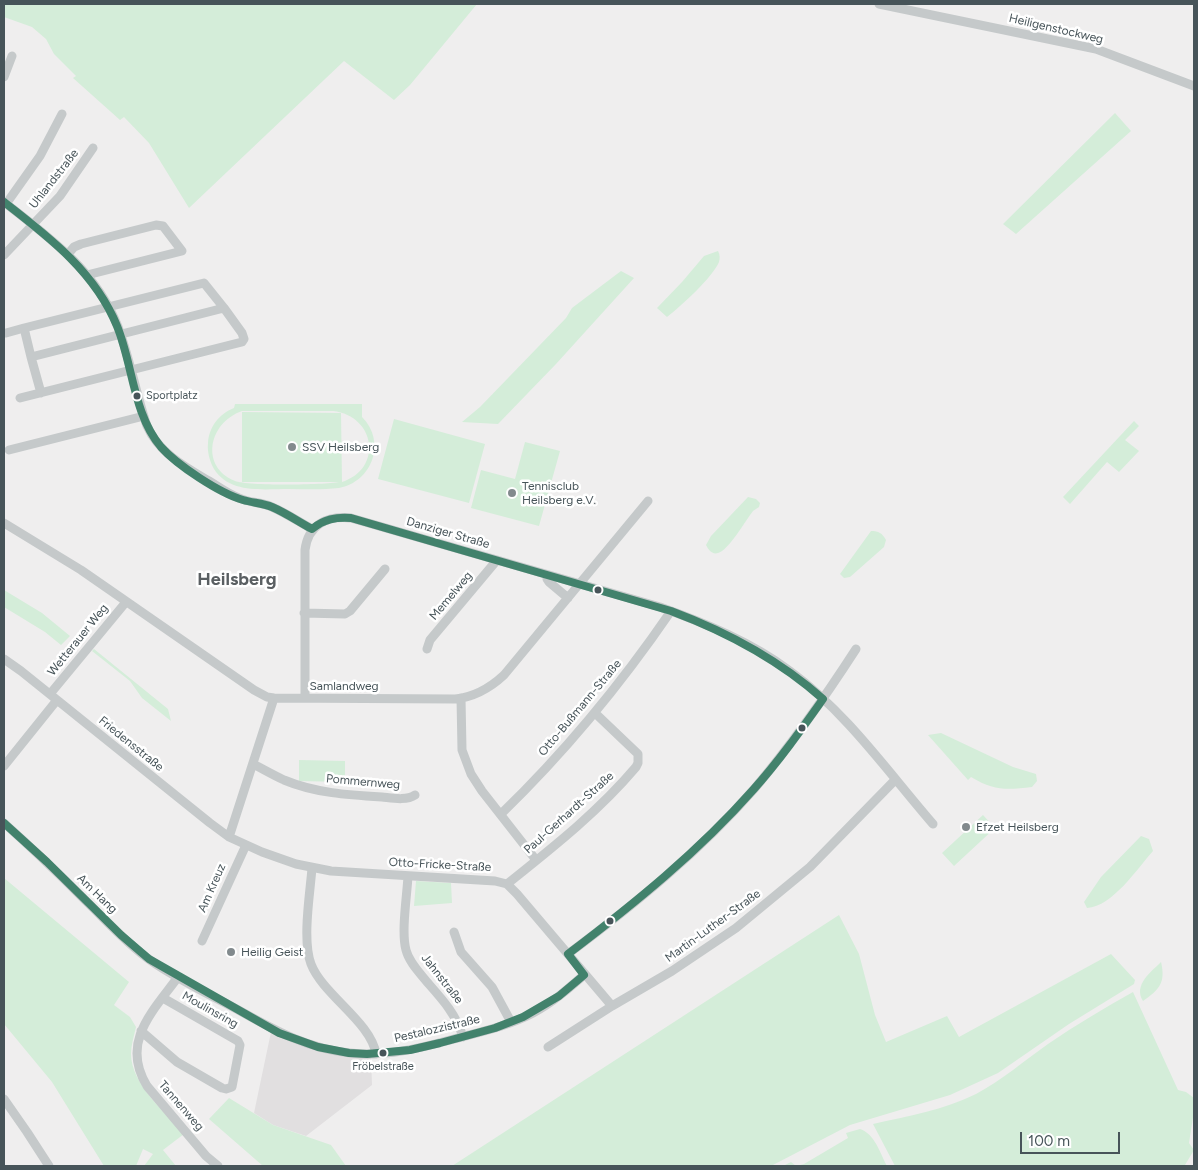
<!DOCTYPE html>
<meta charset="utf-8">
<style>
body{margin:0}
#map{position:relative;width:1198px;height:1170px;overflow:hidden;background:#efeeee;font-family:Figtree,sans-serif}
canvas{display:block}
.frame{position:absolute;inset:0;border:5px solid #475459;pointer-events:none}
.scale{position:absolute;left:1020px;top:1132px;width:100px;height:22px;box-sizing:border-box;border:2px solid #475459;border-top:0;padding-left:6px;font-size:15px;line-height:18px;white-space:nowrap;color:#475459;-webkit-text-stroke:4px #fff;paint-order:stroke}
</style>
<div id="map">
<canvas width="1198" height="1170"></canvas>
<div class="frame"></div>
<div class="scale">100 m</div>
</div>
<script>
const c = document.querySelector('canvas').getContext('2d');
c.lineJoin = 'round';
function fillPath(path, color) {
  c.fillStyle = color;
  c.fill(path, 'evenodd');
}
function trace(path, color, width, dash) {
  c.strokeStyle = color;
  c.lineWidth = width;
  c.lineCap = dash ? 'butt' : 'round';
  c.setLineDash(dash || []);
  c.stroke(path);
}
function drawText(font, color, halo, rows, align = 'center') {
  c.font = font + ' Figtree,sans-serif';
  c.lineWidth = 5;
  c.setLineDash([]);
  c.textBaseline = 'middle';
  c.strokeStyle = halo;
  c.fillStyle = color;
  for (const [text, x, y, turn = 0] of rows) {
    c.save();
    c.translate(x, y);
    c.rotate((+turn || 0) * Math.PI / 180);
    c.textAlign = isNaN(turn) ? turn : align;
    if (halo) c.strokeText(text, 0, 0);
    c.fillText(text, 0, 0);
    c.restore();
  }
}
fillPath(new Path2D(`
 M271 1032 294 1043 313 1050 371 1058 372 1085 306 1136 273 1125 254 1113Z`), '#e1dfe0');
fillPath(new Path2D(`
 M4 4H477L410 85 394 100 344 61 189 208 149 143 124 117 120 120 73 78 76 76 54 54 46 39 32 27 4 17Z
 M1115 113 1131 131 1016 234 1003 224Z
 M718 251C720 255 720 258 719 262 712 278 681 306 667 317L657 308 682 282 704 256Z
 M621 271 634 278 556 364 498 424 462 422 480 407 566 318 572 308Z
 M235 404H362V417C387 442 372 482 339 488 322 490 305 489 289 489 263 489 230 494 214 469 210 462 207 452 208 443 209 427 219 414 234 408ZM242 411H333C376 416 383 469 342 482L341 413 242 412V482H339C325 485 247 486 235 481 200 467 208 423 242 411Z
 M394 419 485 444 469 503 378 479Z
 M1134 421 1139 426 1125 440 1139 451 1119 472 1107 462 1070 504 1063 497Z
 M525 442 560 451 539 526 471 508 481 470 515 479Z
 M748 497 756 499 760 503 759 507 753 511C746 520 728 551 718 553 712 555 708 549 706 545L711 536Z
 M871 531C879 531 882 533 886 540L884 547 850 577 844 578 840 574Z
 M4 590 42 613 70 636 61 645 45 632 4 607Z
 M94 649 168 709 171 721 142 698 130 681 92 651Z
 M941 733 1013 767 1036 774 1037 781 1032 787C1007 790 994 791 971 777L968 780 928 735Z
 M299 760 345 761V782L299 781Z
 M983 815 995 828 954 866 942 853Z
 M1141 836 1149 839 1153 851C1136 870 1113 906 1087 908L1084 902 1101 877Z
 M4 878 129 982 114 1005 130 1017 136 1027C134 1036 131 1045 131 1054 131 1084 166 1113 184 1134L163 1150 176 1166H144L153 1154 143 1149 136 1166H104L52 1082 4 1024Z
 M416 881 451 883 452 903 414 906Z
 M839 915 859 954 875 1015 886 1042 947 1016 959 1037 1111 954 1135 980 1134 984 1069 1024 998 1073 950 1095 850 1125 771 1166H452Z
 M1161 962C1166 983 1159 990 1143 1001 1133 985 1151 972 1161 962Z
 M1133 992 1178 1090 1186 1092 1194 1098V1111L1189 1143 1194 1150 1185 1165 1188 1166H895L873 1124C908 1116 944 1110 976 1094 1002 1080 1024 1061 1048 1044 1076 1025 1104 1008 1133 992Z
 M229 1098 273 1125 331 1145 346 1166H263L209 1119Z
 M860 1129C875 1134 880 1153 887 1166H783L791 1162 796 1166 804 1164 848 1138 846 1133Z`), '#d4edd9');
trace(new Path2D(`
 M879 4 1096 49 1194 86
 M4 77 12 56
 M4 202C50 238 96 271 118 327 130 359 136 394 147 426 159 453 185 467 209 481 219 487 228 494 239 498 250 503 262 502 272 507 286 513 299 522 312 529
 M6 204 40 156 62 114
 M68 254 74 247 81 244 156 225 163 226 182 251 87 275
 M4 255 60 196 93 148
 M6 333 24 328
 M31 357 24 328 204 283 224 308 31 357 41 393
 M20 398 242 342 244 339 242 333 224 308
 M9 450 144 416
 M4 523 81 570 254 690 267 697 274 698 455 699C475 697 490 688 504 675L648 501
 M548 575 547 579 549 582 568 598
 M304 613 345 614 350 611 385 569
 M427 649 430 640 497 560
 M4 659 21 671 210 823 229 837 262 852 296 864 331 871 495 881 507 884 517 894 612 1006
 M50 694 126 602
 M305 698V550C308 525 327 515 351 518L660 607C705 623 751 642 790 671 846 712 888 772 933 824
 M461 698 462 750 471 774 482 791 536 860
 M253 764C263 769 273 775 284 780 315 793 348 795 382 797 392 798 406 801 415 795
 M4 766 57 700
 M501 814C565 752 621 684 671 611
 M4 823C32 848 59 874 86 901 107 921 126 943 150 960 178 980 211 995 242 1012 276 1031 309 1049 350 1053 385 1057 421 1048 454 1039 480 1032 508 1026 533 1013 552 1003 568 989 584 975
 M229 837 274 698
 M312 868C310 894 302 940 311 964 323 995 371 1022 376 1054
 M408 876C407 896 401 932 406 950 409 962 419 972 427 982 442 999 456 1014 463 1037
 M507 884C552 848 598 812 636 767L638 763V754L595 713
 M454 932 461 952 492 987 511 1022
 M202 941 246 845
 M568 954C635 904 700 851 755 788 792 744 825 697 856 649
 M178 977C153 1011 120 1042 147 1086L206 1156 218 1166
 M141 1031 177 1062 222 1088 226 1089 232 1087 240 1045 238 1041 163 998
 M548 1047 612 1006 672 971 736 928 810 867 895 780
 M4 1099 27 1132 49 1166`), '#c5c9ca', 9);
trace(new Path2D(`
 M4 202C49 237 95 272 117 326 133 365 133 414 161 447 177 465 219 493 243 500 253 503 263 503 272 507 286 513 299 522 312 529 324 519 336 517 351 518L671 611C727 632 778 659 823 699 801 730 779 761 753 790 698 852 634 904 568 954L584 975 559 996 523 1017 495 1028 440 1043 410 1050 367 1054 349 1053 318 1047 279 1033 149 959 121 935 47 862 4 823`), '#42826c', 8);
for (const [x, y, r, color] of [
 [137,396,4.5,"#475459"],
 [292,447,5,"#828a8d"],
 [512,493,5,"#828a8d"],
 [598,590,4.5,"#475459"],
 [802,728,4.5,"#475459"],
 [966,827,5,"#828a8d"],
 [610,921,4.5,"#475459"],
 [231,952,5,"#828a8d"],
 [383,1053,4.5,"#475459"]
]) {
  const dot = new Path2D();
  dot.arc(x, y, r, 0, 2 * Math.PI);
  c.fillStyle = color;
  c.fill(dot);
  trace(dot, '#fff', 2);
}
drawText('11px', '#475459', '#fff', [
 ["Sportplatz",146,396],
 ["Fröbelstraße",383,1067,"center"]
], 'left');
drawText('12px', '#475459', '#fff', [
 ["Heiligenstockweg",1056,29,13],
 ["Uhlandstraße",54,179,-52],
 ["Danziger Straße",448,533,16],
 ["Memelweg",451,596,-50],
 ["Wetterauer Weg",78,640,-51],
 ["Samlandweg",344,686],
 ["Otto-Bußmann-Straße",580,708,-50],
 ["Friedensstraße",131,744,39],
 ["Pommernweg",363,782,5],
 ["Paul-Gerhardt-Straße",569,813,-42],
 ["Otto-Fricke-Straße",440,865,3],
 ["Am Kreuz",212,888,-66],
 ["Am Hang",97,894,44],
 ["Martin-Luther-Straße",713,926,-36],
 ["Jahnstraße",442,979,52],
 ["Moulinsring",210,1010,29],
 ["Pestalozzistraße",437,1029,-13],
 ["Tannenweg",181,1106,49]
]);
drawText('12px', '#475459', '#fff', [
 ["SSV Heilsberg",302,447],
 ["Tennisclub",522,486],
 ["Heilsberg e.V.",522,500],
 ["Efzet Heilsberg",976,827],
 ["Heilig Geist",241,952]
], 'left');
drawText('bold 18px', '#5a5f62', '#fff', [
 ["Heilsberg",237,580]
]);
</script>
